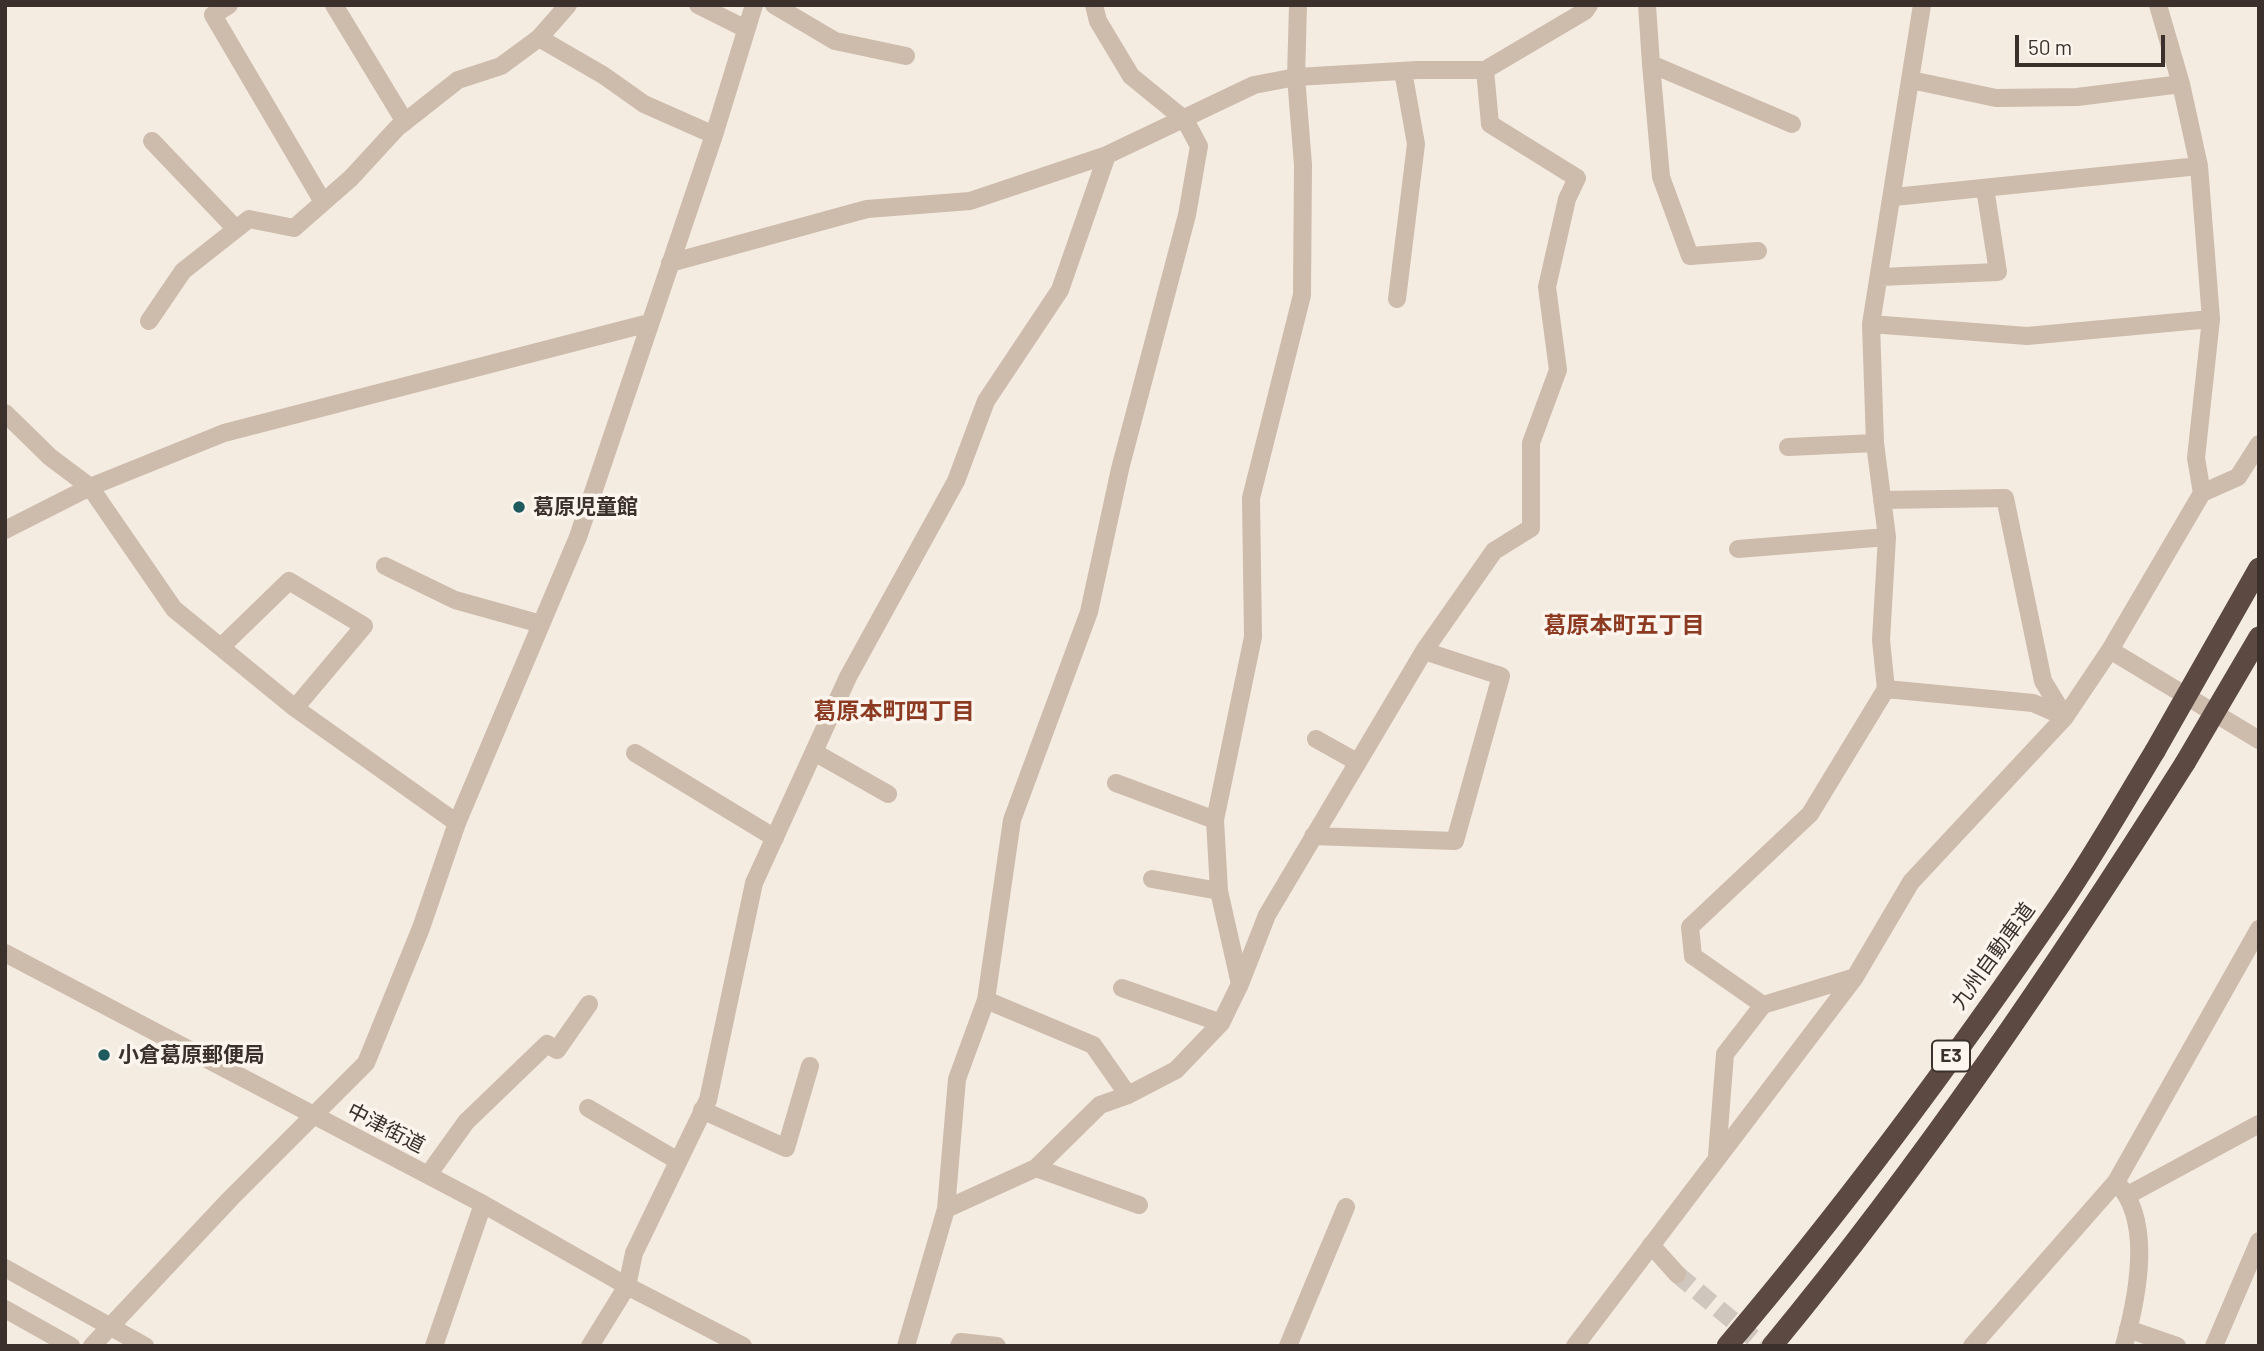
<!DOCTYPE html>
<meta charset="utf-8">
<style>
body{margin:0}
#map{position:relative;width:2264px;height:1351px;overflow:hidden;background:#f4ebe1;font-family:Barlow,sans-serif}
canvas{display:block}
.frame{position:absolute;inset:0;border:7px solid #3b302b;pointer-events:none}
.scale{position:absolute;left:2015px;top:35px;width:150px;height:32px;box-sizing:border-box;border:4px solid #3b302b;border-top:0;padding-left:9px;font-size:21px;line-height:24px;white-space:nowrap;color:#3b302b;-webkit-text-stroke:5px #fbf5ee;paint-order:stroke}
</style>
<div id="map">
<canvas width="2264" height="1351"></canvas>
<div class="frame"></div>
<div class="scale">50 m</div>
</div>
<script>
const c = document.querySelector('canvas').getContext('2d');
c.lineJoin = 'round';
function trace(path, color, width, dash) {
  c.strokeStyle = color;
  c.lineWidth = width;
  c.lineCap = dash ? 'butt' : 'round';
  c.setLineDash(dash || []);
  c.stroke(path);
}
function drawText(font, color, halo, rows, align = 'center') {
  c.font = font + ' Barlow,"Noto Sans JP",sans-serif';
  c.lineWidth = 7;
  c.setLineDash([]);
  c.textBaseline = 'middle';
  c.strokeStyle = halo;
  c.fillStyle = color;
  for (const [text, x, y, turn = 0] of rows) {
    c.save();
    c.translate(x, y);
    c.rotate((+turn || 0) * Math.PI / 180);
    c.textAlign = isNaN(turn) ? turn : align;
    if (halo) c.strokeText(text, 0, 0);
    c.fillText(text, 0, 0);
    c.restore();
  }
}
trace(new Path2D(`
 M1677 1274 1763 1346`), '#cfc6bd', 18, [18, 9]);
trace(new Path2D(`
 M229 5 213 15 323 202
 M334 5 405 122
 M568 5 539 38 603 75 644 104 714 135
 M698 5 746 29
 M774 5 835 41 906 56
 M1647 5 1651 64 1792 124
 M2158 5 2181 84 2199 166 2211 319 2196 458 2202 493
 M1651 64 1661 177 1690 256 1758 251
 M1911 80 1996 98 2077 97 2181 84
 M152 141 236 229
 M1894 197 2199 166
 M670 263 867 209 970 201 1107 155 1254 85 1296 77 1418 70H1485L1585 11 1589 5
 M1880 277 1998 272 1985 188
 M1397 299 1416 144 1403 71
 M149 321 183 271 249 219 294 228 351 178 397 128 458 80 501 66 539 38
 M1871 324 2027 336 2211 319
 M5 413 50 457 90 487 174 609 295 708 457 823
 M1788 447 1875 443
 M1882 500 2005 498 2043 681 2065 717
 M5 530 90 487 224 433 649 323
 M1738 549 1887 537
 M385 566 455 600 541 624
 M221 647 289 581 364 626 295 708
 M2110 650 2259 740
 M1886 689 2033 703 2065 717
 M1316 739 1357 762
 M814 752 888 794
 M635 753 775 838
 M1116 783 1215 820
 M1313 836 1455 841 1501 676 1424 651
 M1152 879 1219 891
 M5 953 483 1204 627 1286 743 1346
 M1240 984 1219 891 1215 820 1253 637 1251 498 1302 295 1303 165 1296 77 1298 5
 M1122 988 1221 1023
 M986 1000 1093 1045 1128 1095
 M1763 1005 1855 977
 M588 1108 678 1161
 M702 1110 786 1148 810 1066
 M1717 1156 1725 1054 1763 1005 1693 956 1690 927 1810 814 1886 689 1881 640 1887 537 1875 443 1871 324 1922 5
 M1036 1168 1139 1205
 M428 1175 466 1122 547 1044 557 1050 589 1004
 M2116 1182C2154 1220 2137 1299 2124 1346
 M2128 1195 2259 1124
 M946 1209 1036 1168 1100 1105 1128 1095 1176 1070 1221 1023 1240 984 1267 915 1424 651 1494 551 1531 528V443L1558 370 1547 287 1567 199 1577 178 1490 124 1485 70
 M1651 1245 1677 1274
 M5 1268 145 1346
 M5 1309 71 1346
 M2128 1329 2177 1346
 M92 1346 231 1198 366 1063 421 928 457 823 578 537 714 135 754 5
 M434 1346 483 1204
 M590 1346 627 1286 634 1253 708 1100 754 883 848 677 956 481 986 401 1060 290 1107 155
 M906 1346 946 1209 957 1079 986 1000 1012 820 1089 612 1120 469 1187 215 1199 146 1185 120 1131 76 1098 21 1094 5
 M959 1346 961 1342 997 1346
 M1288 1346 1346 1207
 M1575 1346 1855 977 1911 882 2065 717 2110 650 2202 493 2238 477 2259 444
 M1972 1346 2116 1182 2259 929
 M2214 1346 2259 1241`), '#cdbbac', 18);
trace(new Path2D(`
 M1727 1346C1846 1206 1956 1057 2060 905 2094 855 2124 802 2155 751
 M1772 1346C1926 1159 2056 967 2185 763`), '#5c4a42', 21);
trace(new Path2D(`
 M2155 751 2259 568
 M2185 763 2259 637`), '#5c4a42', 21);
for (const [x, y, r, color] of [
 [519,507,7,"#1f5a5e"],
 [104,1055,7,"#1f5a5e"]
]) {
  const dot = new Path2D();
  dot.arc(x, y, r, 0, 2 * Math.PI);
  c.fillStyle = color;
  c.fill(dot);
  trace(dot, '#fbf5ee', 2.5);
}
for (const [x, y, w] of [
 [1951,1056,38]
]) {
  const box = new Path2D();
  box.roundRect(x - w / 2, y - 15.5, w, 31, 5);
  c.fillStyle = '#fbf5ee';
  c.fill(box);
  trace(box, '#3b302b', 2);
}
drawText('bold 19px', '#3b302b', null, [
 ["E3",1951,1056]
]);
drawText('bold 21px', '#3b302b', '#fbf5ee', [
 ["葛原児童館",533,507],
 ["小倉葛原郵便局",118,1055]
], 'left');
drawText('21px', '#3b302b', '#fbf5ee', [
 ["九州自動車道",1993,956,-54],
 ["中津街道",386,1128,27]
]);
drawText('bold 23px', '#8c3b22', '#fbf5ee', [
 ["葛原本町五丁目",1624,625],
 ["葛原本町四丁目",894,711]
]);
</script>
